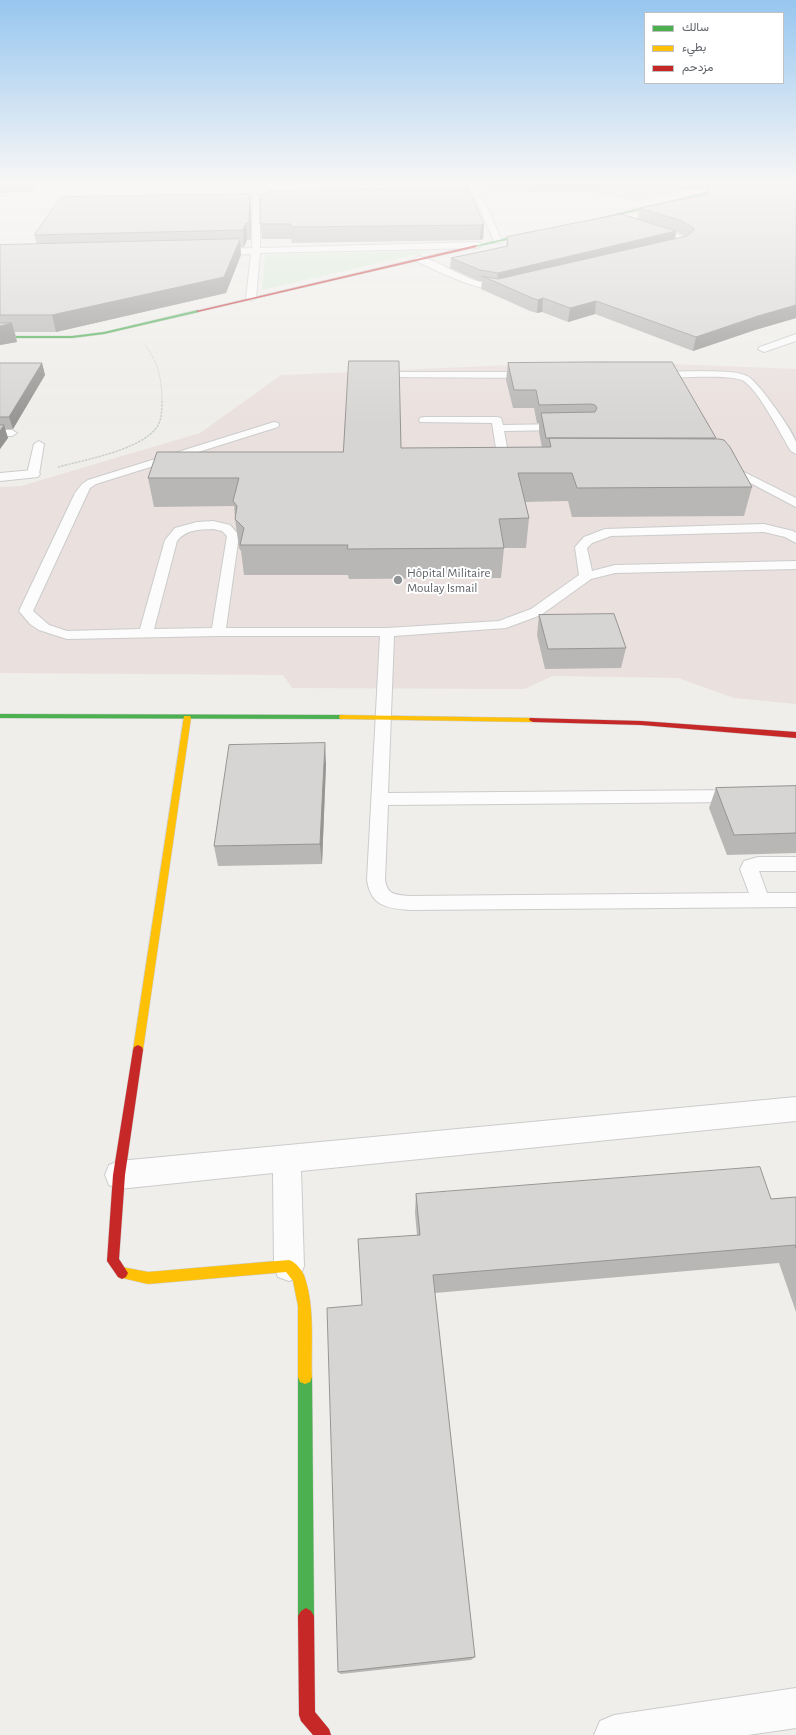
<!DOCTYPE html>
<meta charset="utf-8">
<style>
body{margin:0}
#map{position:relative;width:796px;height:1735px;overflow:hidden;background:#efeeea;font-family:"Alegreya Sans",Vazirmatn,sans-serif}
canvas{display:block}
.legend{position:absolute;left:644px;top:12px;width:140px;height:72px;box-sizing:border-box;background:#fff;border:1px solid #bfc1c3;margin:0;padding:5px 7px;list-style:none;font-size:12px;color:#5f6368}
.legend li{display:flex;align-items:center;gap:8px;height:20px}
.legend b{width:20px;border:1px solid #bfc1c3}
</style>
<div id="map">
<canvas width="796" height="1735"></canvas>
<ul class="legend">
<li><b style="height:5px;background:#4caf50"></b>سالك</li>
<li><b style="height:5px;background:#ffc107"></b>بطيء</li>
<li><b style="height:5px;background:#c62828"></b>مزدحم</li>
</ul>
</div>
<script>
const c = document.querySelector('canvas').getContext('2d');
c.lineJoin = 'round';
function fillPath(path, color) {
  c.fillStyle = color;
  c.fill(path, 'evenodd');
}
function trace(path, color, width, dash) {
  c.strokeStyle = color;
  c.lineWidth = width;
  c.lineCap = dash ? 'butt' : 'round';
  c.setLineDash(dash || []);
  c.stroke(path);
}
function drawText(font, color, halo, rows, align = 'center') {
  c.font = font + ' "Alegreya Sans",sans-serif';
  c.lineWidth = 4;
  c.setLineDash([]);
  c.textBaseline = 'middle';
  c.strokeStyle = halo;
  c.fillStyle = color;
  for (const [text, x, y, turn = 0] of rows) {
    c.save();
    c.translate(x, y);
    c.rotate((+turn || 0) * Math.PI / 180);
    c.textAlign = isNaN(turn) ? turn : align;
    if (halo) c.strokeText(text, 0, 0);
    c.fillText(text, 0, 0);
    c.restore();
  }
}
fillPath(new Path2D(`
 M480 180H691L696 186 689 190 640 202 587 192H484Z`), '#dfddda');
fillPath(new Path2D(`
 M602 361 796 369V704L734 698 678 678 553 676 524 689 292 688 283 675 0 673V487L21 486 200 433 281 375Z`), '#eae0de');
fillPath(new Path2D(`
 M431 251 262 290 265 255Z`), '#d8ebd6');
const lane = new Path2D(`
 M702 371C716 372 733 370 747 376 757 380 793 431 796 442 796 445 796 451 796 454L791 451C781 435 757 387 742 380 727 374 673 378 655 378L650 375 655 372Z
 M392 372H532L537 375 532 378 389 377 387 375Z
 M424 417H497L501 418 503 425 564 424 569 427 564 430 504 431 509 458 519 459 521 461C516 466 503 466 498 461L492 423 420 422 419 420 420 418Z
 M274 422 278 423 279 425 278 427 96 484 90 488 33 611 49 625 67 631 140 629 165 540 175 528 197 522 213 521 230 525 239 535 226 628H387L499 621 531 609 579 575 575 547 584 537 605 529 764 524 793 531 796 533V543L785 537 764 532 611 536 592 543 587 548 592 571 615 565 796 561V569L615 573 591 579 541 615 506 628 394 636 388 793 737 790 743 792 745 796 743 800 737 802 388 805 385 880C388 896 395 894 409 896L749 893 740 869 744 861 758 857H796V871H759L767 893H796V907L409 910C386 908 371 906 367 880L380 636H218L67 639 39 630 30 624 19 611 75 493 82 484 88 480ZM213 529 222 531 227 536 212 628 154 629 177 541C187 529 198 530 213 529Z
 M0 430H12L17 433 12 436H0Z
 M39 441 44 444 39 474 33 477 27 474 34 444Z
 M726 463 796 498V507L722 468 720 466 722 464Z`);
const street = new Path2D(`
 M253 194H256L260 196V248L478 242 482 245 478 248 260 253 256 298 251 301 246 298 251 254 211 255 206 252 211 249 252 248Z
 M477 198H483L484 200 502 241 501 243H495L494 241 476 200Z
 M647 223 690 239 691 241C685 248 672 252 663 250L662 248 663 246 680 242 644 228 643 226Z
 M419 256C442 262 461 278 485 283 493 284 510 280 515 286 499 303 433 269 416 261L414 259Z
 M796 334V341L764 352 758 349 760 347Z
 M33 470 38 471 40 474 38 477 0 481V473Z
 M796 1097V1121L301 1171 304 1266 300 1277 289 1281 278 1277 274 1266 273 1173 119 1189 109 1185 105 1175 109 1165 119 1161Z
 M796 1688V1728L748 1735H594L600 1721 614 1715Z`);
const fast = new Path2D(`
 M712 180H715L720 187 713 193 593 221 591 220 711 191 716 187Z
 M536 231 537 233 476 247 474 246Z
 M198 310 199 312 104 334 72 338H0V336H72L104 332Z
 M0 714 343 715 347 717 343 719 0 718Z
 M305 1370 310 1372 312 1377 314 1616 311 1621 306 1624 301 1621 298 1616V1377L300 1372Z`);
const slow = new Path2D(`
 M340 715 533 718 537 720 533 722 343 719H340L339 717Z
 M184 716H190L191 718 143 1050 142 1053 138 1055 134 1053 133 1050Z
 M289 1260C296 1262 303 1271 305 1278 315 1309 311 1345 312 1377L310 1382 305 1384 300 1382 298 1377V1306L293 1281 286 1272 148 1284 118 1277 116 1273 118 1269 122 1267 148 1272Z`);
const jam = new Path2D(`
 M476 245 477 247 198 312 196 311Z
 M530 718 641 721 796 732V738L641 725 533 722 529 720Z
 M138 1045 142 1047 143 1050 125 1175 119 1259 128 1273 126 1277 122 1279 118 1277 107 1261 113 1175 133 1050 134 1047Z
 M306 1608 311 1611 314 1616 315 1712 329 1729 331 1735H313L301 1721 299 1715 298 1616 301 1611Z`);
trace(lane, '#cbcccc', 2);
trace(street, '#cbcccc', 2);
trace(fast, '#cacacb', 1);
trace(slow, '#cacacb', 1);
trace(jam, '#cacacb', 1);
trace(new Path2D(`
 M145 345C158 362 162 380 162 401`), '#cacfcc', 1, [1.5, 1]);
trace(new Path2D(`
 M58 467C84 460 141 450 157 427 162 419 162 409 162 400`), '#cacfcc', 1.5, [2.5, 1]);
fillPath(lane, '#fdfcfc');
fillPath(street, '#fdfcfc');
fillPath(fast, '#4caf50');
fillPath(slow, '#ffc107');
fillPath(jam, '#c62828');
fillPath(new Path2D(`
 M0 180H36L31 192 0 193Z
 M475 180H713L712 185 720 182 719 180H796V318L755 330 693 351 595 314 568 322 542 312 537 313 530 311 481 289 482 281H479L450 268 451 258 506 246 507 237 638 219 639 208 707 194 708 189H706L527 191 526 188H519L517 184H477ZM676 232 686 236 675 239Z
 M260 194 484 224 483 239 480 240 292 243 291 239H262L260 224Z
 M251 209V240H247L244 247H240L241 255 226 293 56 332H15L17 342 0 345V245L37 244 34 235Z
 M0 363H42L45 375 13 429H5L8 438 0 449Z
 M508 363 716 439 752 487 744 516 572 517 568 501 525 502 529 518 526 548H504L501 578 349 579 348 575H244L241 551 239 548 235 519V516L234 506 154 507 148 478 343 452 401 448H542L539 432V423H537L534 408H513L506 380Z
 M539 615 626 648 621 668 545 669 537 635Z
 M326 764 322 864 218 866 214 846Z
 M796 786V853L727 855 709 808 716 788Z
 M416 1194 771 1199 796 1197V1312L779 1263 435 1293 475 1657 471 1660 341 1674 338 1672 362 1305 417 1235 415 1213Z`), '#b8b7b5');
fillPath(new Path2D(`
 M31 180H36L31 192 29 185Z
 M707 180H713L712 187 709 186 708 189H706Z
 M250 194 251 209V240L249 223Z
 M246 223 247 240 244 247 243 230Z
 M484 224 483 239 480 240 481 225Z
 M676 231 675 241 497 283 498 273Z
 M240 239 241 255 226 293 56 332 52 315Z
 M543 298 542 312 537 313 538 300Z
 M596 301 595 314 568 322 570 308Z
 M796 305V318L755 330 693 351 696 337 758 316Z
 M12 323 17 342 0 345V326Z
 M42 363 45 375 13 429 9 417Z
 M4 425 8 438 0 449V431Z
 M325 743 326 764 322 864 320 844Z`), '#969594');
const building = new Path2D(`
 M0 180H31L29 185H0Z
 M723 180H796V305L758 316 696 337 596 301 570 308 543 298 538 300 532 298 482 276 498 279 687 236 694 230V228L679 220 639 208 709 194V186L723 181Z
 M468 188 484 224 481 225 291 227V224H260V194H268L269 191Z
 M250 194 249 223H246L243 230 34 235 61 197Z
 M621 214 676 231 498 273 480 270 451 258 508 246 507 237Z
 M240 239 224 277 52 315H0V245Z
 M0 323H12L0 326Z
 M349 361H399L401 448 551 447 549 438 719 439 724 440 730 447 752 487 577 488 572 473H518L529 518 499 519 504 548 347 549 348 545H240L244 528 235 519 237 506 233 501 239 478H148L157 452H343Z
 M587 362H672L716 438H546L541 413 595 412 597 408 595 405 591 404 539 405 536 390H514L508 363Z
 M0 363H42L9 417H0Z
 M0 425H4L0 431Z
 M614 614 626 648 548 649 539 615Z
 M325 743 320 844 214 846 229 745Z
 M796 786V833L734 835 716 788Z
 M760 1167 771 1199 796 1197V1248L795 1245 433 1275 475 1657 338 1672 327 1308 362 1305 358 1239 420 1235 416 1194Z`);
fillPath(building, '#d6d5d3');
trace(building, '#969594', 1);
const sky = c.createLinearGradient(0, 0, 0, 423);
sky.addColorStop(0, '#97c6ef');
sky.addColorStop(0.43, '#f8f7f6');
sky.addColorStop(1, '#f8f7f600');
c.fillStyle = sky;
c.fillRect(0, 0, 796, 423);
for (const [x, y, r, color] of [
 [398,580,5,"#919496"]
]) {
  const dot = new Path2D();
  dot.arc(x, y, r, 0, 2 * Math.PI);
  c.fillStyle = color;
  c.fill(dot);
  trace(dot, '#fff', 1.5);
}
drawText('13px', '#5f6368', '#fff', [
 ["Hôpital Militaire",407,573],
 ["Moulay Ismail",407,588]
], 'left');
</script>
